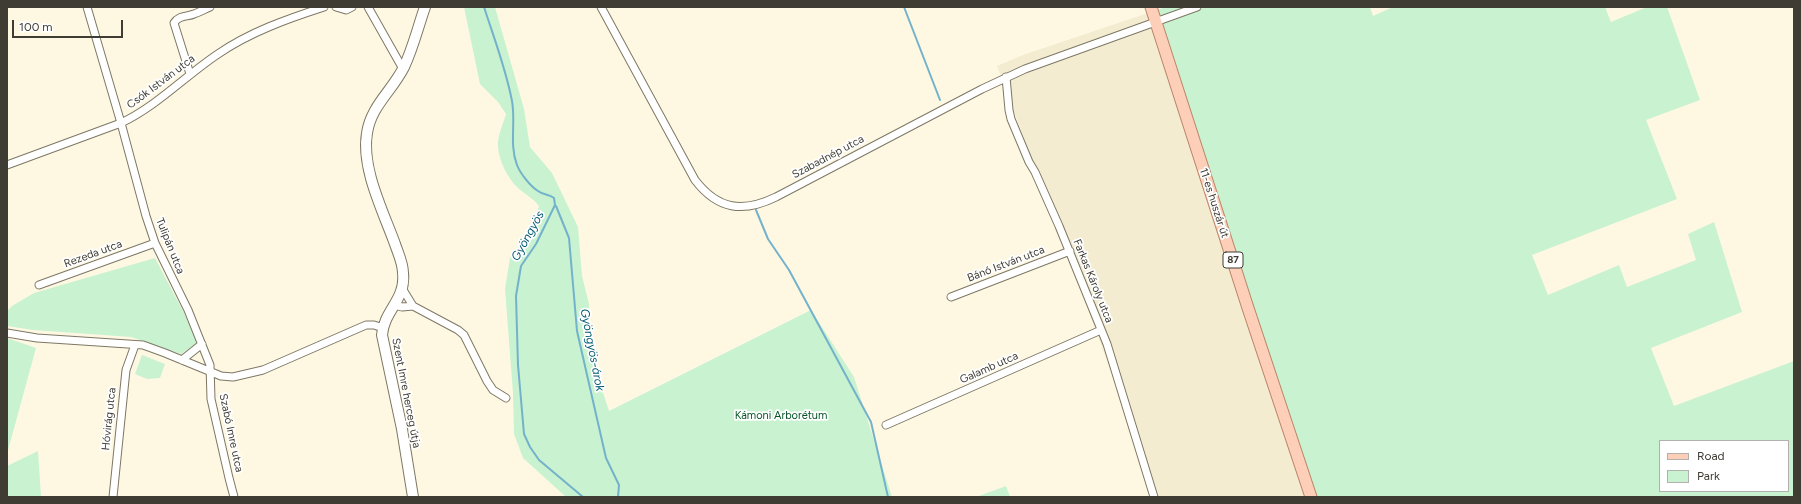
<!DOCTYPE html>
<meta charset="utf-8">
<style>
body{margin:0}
#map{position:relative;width:1801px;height:504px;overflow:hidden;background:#fef8e3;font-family:Figtree,sans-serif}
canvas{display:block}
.frame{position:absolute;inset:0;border:8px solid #3e3c33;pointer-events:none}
.legend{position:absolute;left:1659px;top:440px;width:130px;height:52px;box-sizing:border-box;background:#fff;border:1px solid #b2b1ad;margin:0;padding:5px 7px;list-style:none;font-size:12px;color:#3e3c33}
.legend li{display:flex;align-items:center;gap:8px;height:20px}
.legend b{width:20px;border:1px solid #b2b1ad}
.scale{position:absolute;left:12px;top:20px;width:111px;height:18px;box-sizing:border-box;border:2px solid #3e3c33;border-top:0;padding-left:5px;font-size:12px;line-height:14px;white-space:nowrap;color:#3e3c33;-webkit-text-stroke:3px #fff;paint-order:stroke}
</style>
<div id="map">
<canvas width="1801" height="504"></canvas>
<div class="frame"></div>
<ul class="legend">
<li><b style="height:5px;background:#fdceb8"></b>Road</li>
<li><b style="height:11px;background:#c9f2d0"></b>Park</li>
</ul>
<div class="scale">100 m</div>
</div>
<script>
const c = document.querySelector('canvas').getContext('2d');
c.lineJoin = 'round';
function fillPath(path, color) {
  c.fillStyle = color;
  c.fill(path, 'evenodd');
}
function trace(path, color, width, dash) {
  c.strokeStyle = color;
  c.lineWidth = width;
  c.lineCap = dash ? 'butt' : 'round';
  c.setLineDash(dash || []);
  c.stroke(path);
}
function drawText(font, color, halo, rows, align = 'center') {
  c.font = font + ' Figtree,sans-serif';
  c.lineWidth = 3.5;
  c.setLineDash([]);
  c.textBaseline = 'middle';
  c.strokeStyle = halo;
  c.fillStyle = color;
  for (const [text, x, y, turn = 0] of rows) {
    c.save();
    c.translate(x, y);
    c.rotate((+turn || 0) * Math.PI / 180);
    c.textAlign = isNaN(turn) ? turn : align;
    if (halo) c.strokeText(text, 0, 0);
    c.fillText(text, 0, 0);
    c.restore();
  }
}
fillPath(new Path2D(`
 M1157 10 1315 497H1158L997 66 1023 55Z`), '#f4ecd0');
fillPath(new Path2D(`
 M464 7H495L524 109 530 147 552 173 578 227 582 276 589 304 588 337 595 368 609 411 811 310 854 377 892 497H566L523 458 514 434 513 393 505 289 510 258 533 228 539 206C533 198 526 195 518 188 508 179 499 161 498 147 497 137 503 124 506 114L498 102 480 84Z
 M1166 7H1370L1373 16 1393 7H1605L1611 22 1647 7H1667L1700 100 1646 120 1677 199 1532 255 1548 295 1619 265 1627 287 1696 260 1688 234 1714 222 1742 312 1651 348 1674 406 1794 361V497H1315L1277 389 1157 10ZM1660 441H1788V491H1660Z
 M155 258 184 313 197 343 181 354 131 337 33 330 7 326V311L12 306 34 293Z
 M7 338 36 348 7 454Z
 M142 355 165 364 160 378 147 379 135 374Z
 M38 451 41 497H7V466Z
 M1006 486 1010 497H976Z`), '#c9f2d0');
trace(new Path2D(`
 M484 7C494 38 506 69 512 101 516 123 509 144 517 165 520 173 530 186 538 191 543 195 549 194 554 198L555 205 536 244 521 266 516 296 518 365 524 434 530 447 539 460 583 497
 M904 7 940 100
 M556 206 569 238 577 331 606 458 619 485 618 497
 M756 210 768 239 789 270 871 422 888 497`), '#74b2cb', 2);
const minor = new Path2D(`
 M87 7 121 123 146 216 155 243 188 310 210 365 211 399 229 478 234 497
 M336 7 346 10 352 7
 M368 7 403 69
 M601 7 695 180C718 210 743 213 776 197L982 89 1025 69 1197 7
 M190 74 174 23C179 15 187 17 194 14 200 12 205 9 210 7
 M1006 77 1009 110 1011 119 1029 162 1035 172 1059 226 1107 344 1154 497
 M7 165 121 123C157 106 185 76 218 54 250 32 287 19 324 7
 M39 285 155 243
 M402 288 413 306 458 330 464 335 487 381 493 390 506 398
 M951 297 1070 251
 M394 305 402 307 413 306
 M7 333 37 338 143 345 165 353 221 376 233 377 263 370 366 325H374L383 328
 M182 360 202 344
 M886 425 1101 330
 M113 497 126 370 135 345`);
const secondary = new Path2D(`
 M413 497 402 429 382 335C384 310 406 300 403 273 403 263 398 253 395 244 383 211 361 168 367 133 371 106 392 91 404 67 413 48 418 27 425 7`);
const primary = new Path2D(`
 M1151 7 1248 308 1311 497`);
trace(minor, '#7d7865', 9);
trace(secondary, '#7d7865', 12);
trace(primary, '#b9856a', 13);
trace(minor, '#fff', 7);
trace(secondary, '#fff', 10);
trace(primary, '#fdceb8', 11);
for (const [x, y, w] of [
 [1233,260,20]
]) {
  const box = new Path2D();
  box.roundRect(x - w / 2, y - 8, w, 16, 3);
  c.fillStyle = '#fff';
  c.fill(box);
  trace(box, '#3e3c33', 1);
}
drawText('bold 10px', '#3e3c33', null, [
 ["87",1233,260]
]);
drawText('11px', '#3e3c33', '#fff', [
 ["Csók István utca",161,82,-37],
 ["Szabadnép utca",828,157,-28],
 ["11-es huszár út",1214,203,72],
 ["Tulipán utca",170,246,68],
 ["Rezeda utca",93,254,-20],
 ["Bánó István utca",1006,264,-21],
 ["Farkas Károly utca",1093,281,68],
 ["Galamb utca",989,368,-24],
 ["Szent Imre herceg útja",406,393,79],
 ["Hóvirág utca",109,419,-84],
 ["Szabó Imre utca",231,433,78]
]);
drawText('11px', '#065426', '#fff', [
 ["Kámoni Arborétum",781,416]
]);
drawText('italic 12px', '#035a74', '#fff', [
 ["Gyöngyös",528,236,-61],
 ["Gyöngyös-árok",592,350,79]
]);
</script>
